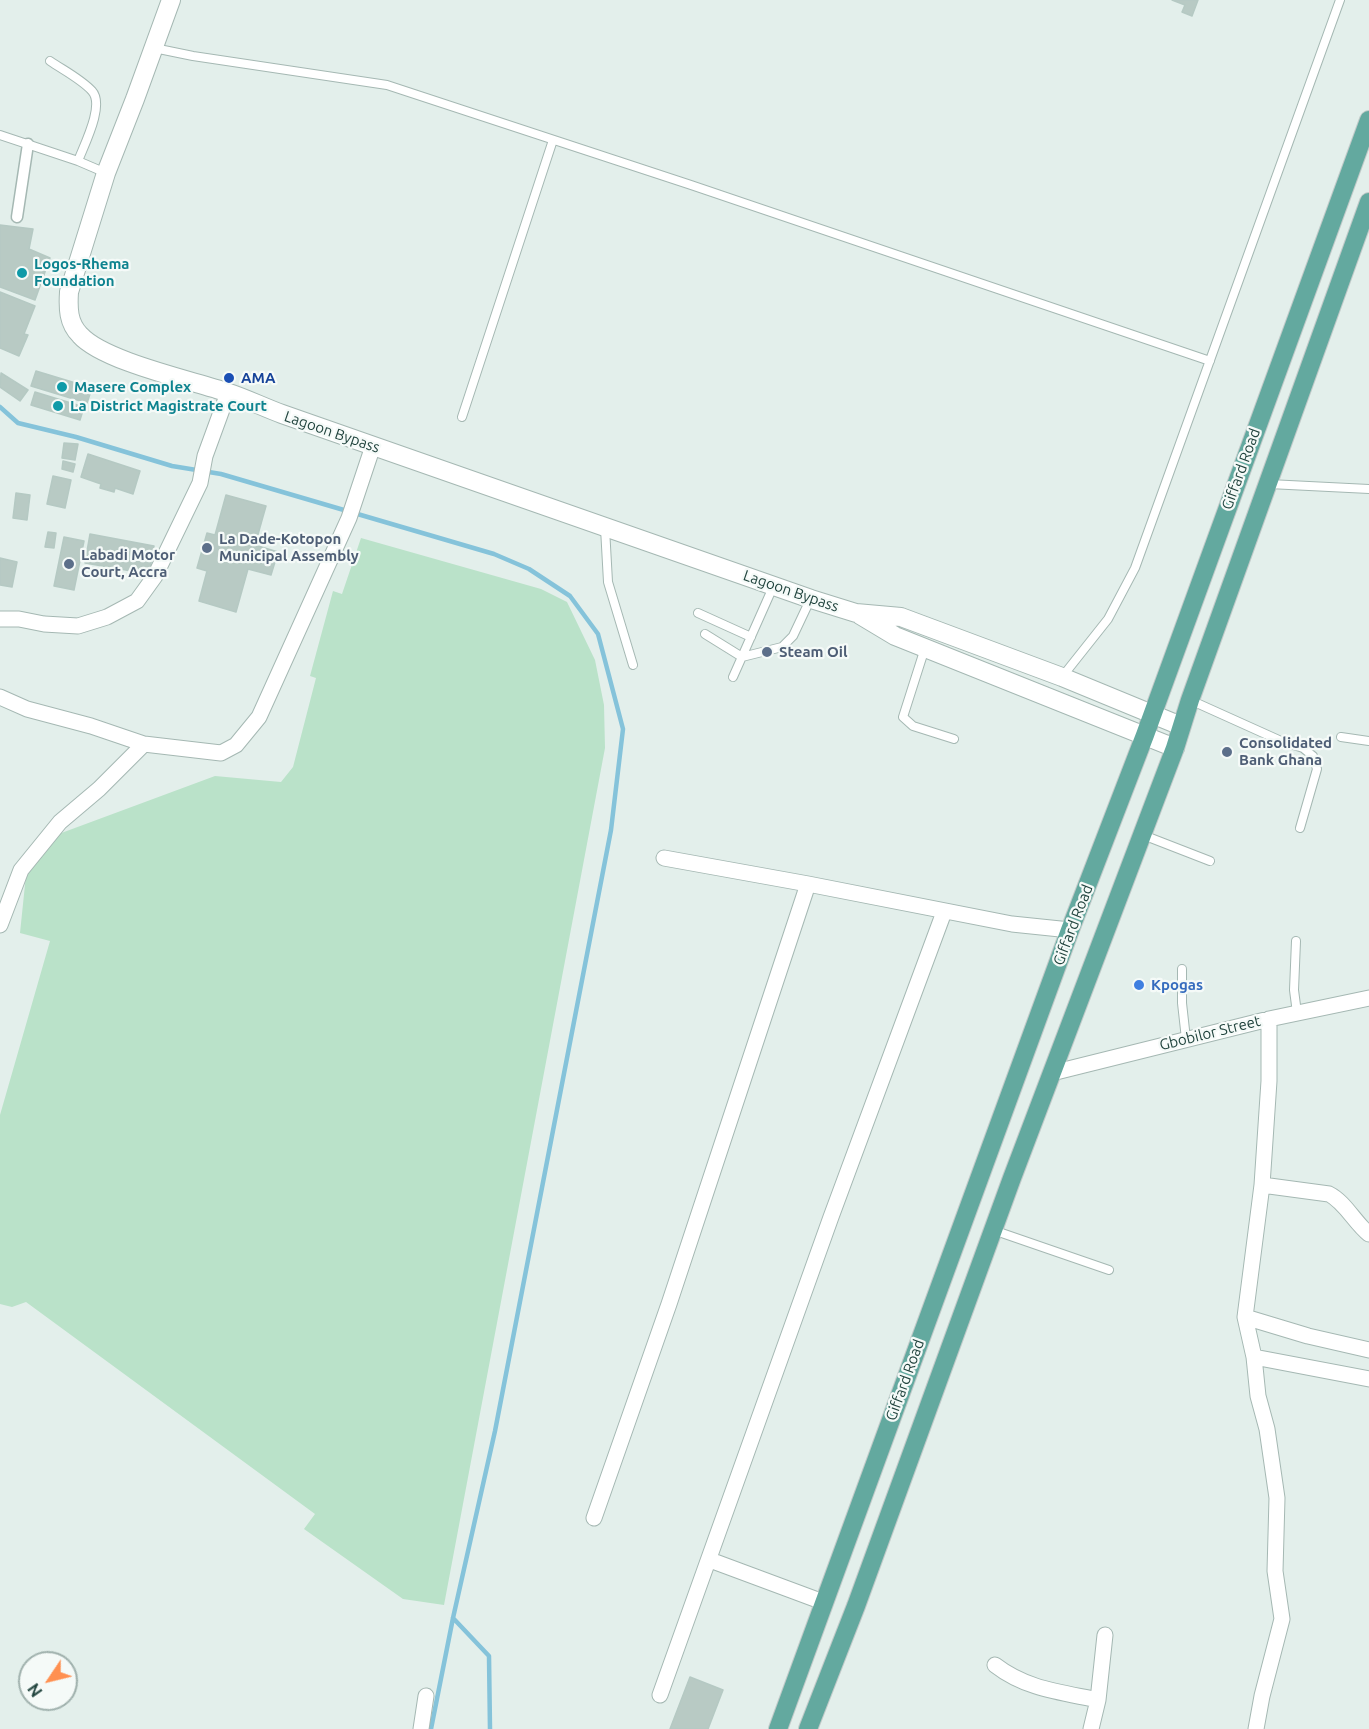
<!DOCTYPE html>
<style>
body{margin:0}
#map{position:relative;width:1369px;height:1729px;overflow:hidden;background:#e3efeb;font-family:Ubuntu,sans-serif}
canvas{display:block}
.north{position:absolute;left:18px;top:1651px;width:60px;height:60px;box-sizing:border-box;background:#f5faf8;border:2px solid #a0b1ad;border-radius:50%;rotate:235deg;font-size:16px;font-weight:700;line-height:24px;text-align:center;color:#20433d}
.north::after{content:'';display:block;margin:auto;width:21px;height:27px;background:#ff9051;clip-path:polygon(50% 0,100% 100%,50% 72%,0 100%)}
</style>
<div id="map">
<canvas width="1369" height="1729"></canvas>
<div class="north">N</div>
</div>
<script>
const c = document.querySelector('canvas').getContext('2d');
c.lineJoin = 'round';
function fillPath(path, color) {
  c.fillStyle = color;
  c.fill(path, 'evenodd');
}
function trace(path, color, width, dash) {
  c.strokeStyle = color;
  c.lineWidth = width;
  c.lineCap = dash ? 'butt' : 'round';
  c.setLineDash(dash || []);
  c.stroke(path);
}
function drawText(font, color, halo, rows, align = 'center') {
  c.font = font + ' Ubuntu,sans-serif';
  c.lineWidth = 4.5;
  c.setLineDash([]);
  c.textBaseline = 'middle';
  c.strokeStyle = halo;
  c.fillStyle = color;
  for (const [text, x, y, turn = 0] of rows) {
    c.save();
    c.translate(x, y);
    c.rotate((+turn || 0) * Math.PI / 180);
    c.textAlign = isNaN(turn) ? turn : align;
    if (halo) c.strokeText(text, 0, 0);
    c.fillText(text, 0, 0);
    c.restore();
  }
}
fillPath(new Path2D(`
 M361 538 541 589 567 602 595 660 604 705 605 748 444 1605 403 1599 304 1529 315 1514 26 1302 12 1307 0 1304V1115L50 941 20 933 26 875 56 835 215 776 281 782 293 767 316 678 310 676 333 591 342 594Z`), '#bae2c9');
trace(new Path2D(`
 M0 407 18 423 76 437 172 466 221 474 494 554 529 569 570 596 598 634 623 729 611 830 495 1431 453 1618 431 1729
 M453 1618 489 1656 490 1729`), '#85c3da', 4.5);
const building = new Path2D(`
 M1172 0H1198L1192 16 1182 12 1185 5Z
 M0 225 33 229 29 249 50 258 35 300 0 287Z
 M0 292 35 306 24 334 28 335 19 356 0 348Z
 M36 371 92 388 87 403 31 386Z
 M1 373 28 390 20 401 0 387Z
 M35 392 84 407 80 420 31 405Z
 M64 443 78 444 75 460 62 458Z
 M88 454 140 471 133 494 115 488 114 492 100 488 101 484 81 477Z
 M63 461 75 464 73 472 62 469Z
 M53 476 71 480 65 508 47 504Z
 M16 493 30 495 27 520 13 518Z
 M226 495 266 506 255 545 278 552 271 575 248 569 236 612 199 601 207 571 197 568 207 533 215 535Z
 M48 532 56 533 54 548 45 547Z
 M90 534 154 546 149 574 85 563Z
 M64 537 84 541 74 590 54 586Z
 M0 558 17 562 12 587 0 585Z
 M690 1677 723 1690 708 1729H670Z`);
fillPath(building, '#b8cac4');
trace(building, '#b5c9c3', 1.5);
const service = new Path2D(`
 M154 48 193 56 387 85 691 185 1210 361
 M50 61C63 70 81 79 92 91 105 105 84 145 78 161
 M0 135 78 161 106 173
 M462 417 553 140
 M1269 484 1369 489
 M605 528 608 582 633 665
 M698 613 751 637
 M705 634 742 657 782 647 793 636 810 600
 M925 648 903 717 913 726 954 739
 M733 677 773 587
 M1062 677 1108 619 1135 568 1340 0
 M1190 700 1281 741 1303 748 1313 756 1317 769 1300 828
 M1341 737 1369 741
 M1143 835 1210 861
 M1296 941 1294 990 1297 1013
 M1182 969V1003L1186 1039
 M993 1230 1109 1270`);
const pedestrian = new Path2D(`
 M17 217 28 144`);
const minor = new Path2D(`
 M0 619H19L44 624 78 626 107 617 137 601 155 576 200 483 205 456 228 393
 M0 697 27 709 91 726 144 744 221 753 236 745 259 717 349 518 373 446
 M664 858 808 884 1012 924 1070 930
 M0 925 21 870 60 822 99 789 144 744
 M1052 1073 1269 1019 1369 998
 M1262 1185 1329 1194C1345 1202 1355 1223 1369 1234
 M1245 1317 1308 1336 1369 1350
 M1254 1357 1369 1379
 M594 1518 669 1304 808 884
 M710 1560 823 1602
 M995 1665C1026 1689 1060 1692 1098 1700
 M660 1695 831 1217 944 912
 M421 1729 426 1696
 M1091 1729 1098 1700 1105 1635
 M1256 1729 1262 1696 1282 1619 1275 1571 1277 1498 1267 1429 1258 1396 1254 1357 1245 1317 1262 1185 1269 1081V1019`);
const tertiary = new Path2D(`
 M171 0 135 99 106 173 69 292C68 308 68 323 80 335 103 361 190 380 226 392 245 398 263 407 282 414L811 599 856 613 901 617 1062 677 1181 726
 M860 615 895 636 1175 748`);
const primary = new Path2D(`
 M778 1729 1070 930 1145 735 1369 120
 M808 1729 856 1606 1012 1178 1175 748 1190 700 1369 202`);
trace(service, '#a5b8b3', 10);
trace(pedestrian, '#a5b8b3', 13);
trace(minor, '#a5b8b3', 17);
trace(tertiary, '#a5b8b3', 20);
trace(primary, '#c1cac9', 20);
trace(service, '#fff', 8);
trace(pedestrian, '#fff', 10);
trace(minor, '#fff', 15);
trace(tertiary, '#fff', 18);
trace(primary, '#63a99f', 18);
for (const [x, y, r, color] of [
 [22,273,6,"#0f9aa8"],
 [229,378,6,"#1a4fb4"],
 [62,387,6,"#0f9aa8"],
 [58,406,6,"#0f9aa8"],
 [207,548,6,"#5c6f8a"],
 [69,564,6,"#5c6f8a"],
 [767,652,6,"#5c6f8a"],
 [1227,752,6,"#5c6f8a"],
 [1139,985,6,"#3f7fe0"]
]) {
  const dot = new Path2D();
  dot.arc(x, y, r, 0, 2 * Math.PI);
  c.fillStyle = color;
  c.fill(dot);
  trace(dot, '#f5faf8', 2);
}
drawText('bold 15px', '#0d838f', '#f5faf8', [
 ["Logos-Rhema",34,264],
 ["Foundation",34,281],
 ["Masere Complex",74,387],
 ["La District Magistrate Court",70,406]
], 'left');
drawText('bold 15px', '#164399', '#f5faf8', [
 ["AMA",241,378]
], 'left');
drawText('15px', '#20433d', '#f5faf8', [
 ["Lagoon Bypass",332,432,19],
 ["Giffard Road",1241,469,-70],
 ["Lagoon Bypass",791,591,19],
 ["Giffard Road",1073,925,-69],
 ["Gbobilor Street",1210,1033,-14],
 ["Giffard Road",905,1380,-70]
]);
drawText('bold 15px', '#4e5e75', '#f5faf8', [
 ["La Dade-Kotopon",219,539],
 ["Municipal Assembly",219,556],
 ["Labadi Motor",81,555],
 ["Court, Accra",81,572],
 ["Steam Oil",779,652],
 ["Consolidated",1239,743],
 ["Bank Ghana",1239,760]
], 'left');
drawText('bold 15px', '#366cbe', '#f5faf8', [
 ["Kpogas",1151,985]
], 'left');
</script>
